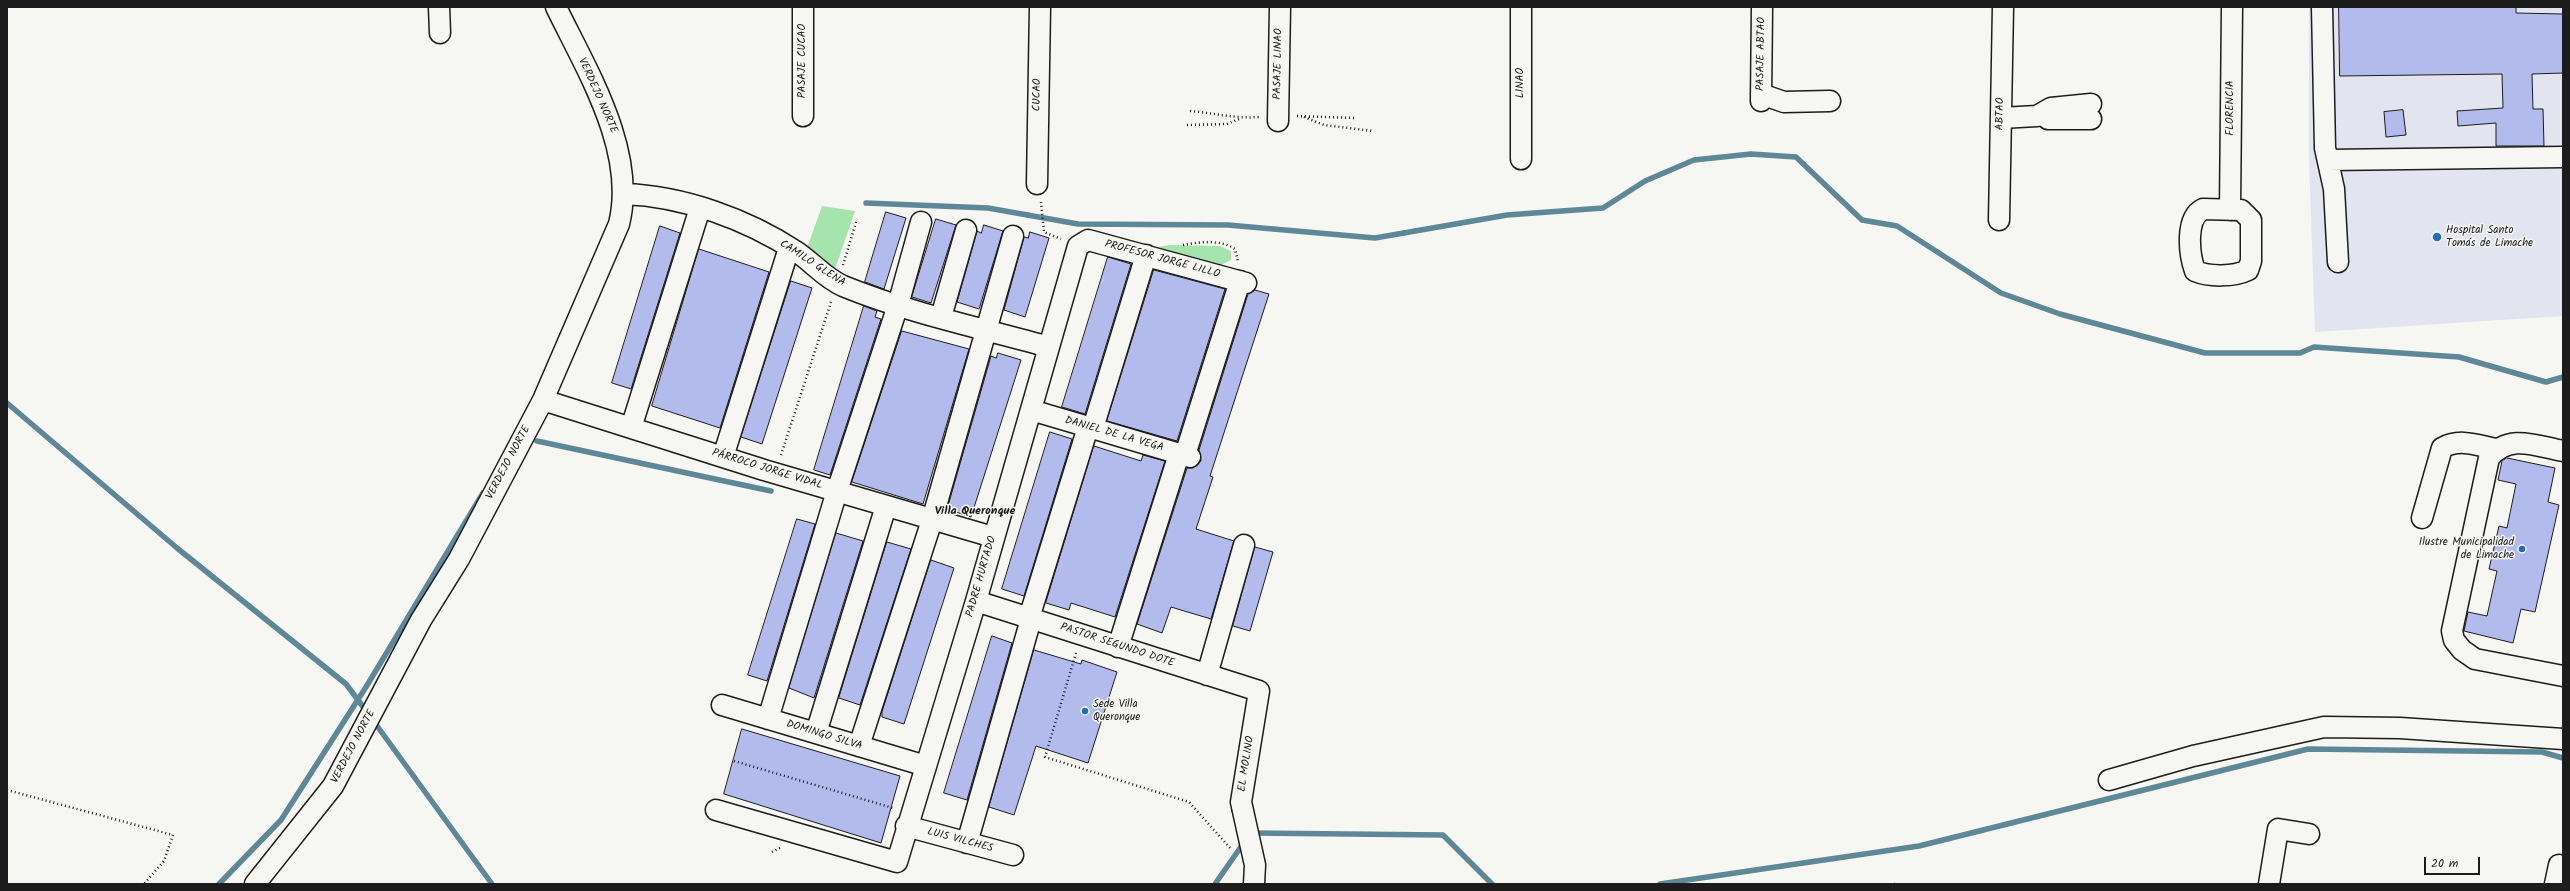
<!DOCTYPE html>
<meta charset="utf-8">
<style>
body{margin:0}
#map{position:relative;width:2570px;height:891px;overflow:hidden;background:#f6f6f2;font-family:Kalam,sans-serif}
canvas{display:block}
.frame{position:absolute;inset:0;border:8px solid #1c1c1c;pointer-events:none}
.scale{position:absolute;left:2424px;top:857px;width:56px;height:18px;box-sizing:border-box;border:2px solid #1c1c1c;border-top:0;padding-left:5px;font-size:12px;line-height:14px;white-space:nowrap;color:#1c1c1c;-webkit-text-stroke:3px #f6f6f2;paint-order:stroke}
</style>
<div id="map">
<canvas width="2570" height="891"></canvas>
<div class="frame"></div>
<div class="scale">20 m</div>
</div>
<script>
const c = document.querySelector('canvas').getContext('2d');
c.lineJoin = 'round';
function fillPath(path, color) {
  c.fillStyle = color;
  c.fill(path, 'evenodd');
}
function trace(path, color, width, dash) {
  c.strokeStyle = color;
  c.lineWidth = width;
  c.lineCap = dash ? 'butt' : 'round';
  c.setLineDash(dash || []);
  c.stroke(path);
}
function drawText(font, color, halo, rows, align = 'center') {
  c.font = font + ' Kalam,sans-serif';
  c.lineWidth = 3;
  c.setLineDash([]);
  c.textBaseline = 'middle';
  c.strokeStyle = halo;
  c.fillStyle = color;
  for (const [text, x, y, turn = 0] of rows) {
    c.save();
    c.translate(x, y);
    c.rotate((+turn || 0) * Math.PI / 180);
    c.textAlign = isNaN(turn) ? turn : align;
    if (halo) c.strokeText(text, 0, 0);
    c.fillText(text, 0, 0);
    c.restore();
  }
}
fillPath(new Path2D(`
 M2309 7H2563V316L2315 332 2309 158Z`), '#e2e4f0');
fillPath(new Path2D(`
 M822 206 855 211 834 272 807 248Z
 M1169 245 1220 246 1231 251V260L1217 267 1142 250Z`), '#a5e5ad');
trace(new Path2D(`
 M866 203 988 208 1078 224 1228 225 1375 238 1507 215 1603 208 1645 181 1694 160 1751 154 1796 157 1862 220 1897 226 2001 293 2060 314 2205 353H2300L2314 347 2459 357 2546 382 2563 377
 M7 403 177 548 346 684 367 712
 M537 441 771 491
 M372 719 492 884
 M1251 833 1443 835 1492 884
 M219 884 281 820 366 687 483 493
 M1215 884 1245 841
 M1660 884 1919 846 2308 749 2542 752 2563 758`), '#5e8798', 5.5);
const building = new Path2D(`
 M2339 7H2516V13L2563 14V73L2532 74 2533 109H2543L2544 146H2496V123L2458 126 2457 111 2503 108 2502 74 2340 76Z
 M2403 110 2406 135 2386 137 2384 112Z
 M886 212 906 218 884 289 865 282Z
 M936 219 956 225 931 303 912 297Z
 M984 225 1003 231 979 309 957 302 977 231 981 233Z
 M660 226 680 233 631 389 612 383Z
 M1030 232 1049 238 1025 317 1004 310 1024 237 1028 238Z
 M699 249 769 272 720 428 652 406Z
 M1108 257 1131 264 1085 414 1062 407Z
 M1154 270 1225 289 1177 441 1107 421Z
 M791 281 812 288 762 444 741 437Z
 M1255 290 1269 294 1210 476 1213 477 1196 529 1234 541 1211 619 1171 607 1162 633 1137 624 1187 468H1193L1201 461 1199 450 1248 294Z
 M864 306 877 311 875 317 881 319 830 475 814 470Z
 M902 331 969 349 923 504 852 482Z
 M998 353 1021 360 971 517 947 509 991 356 996 358Z
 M1050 432 1072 439 1024 596 1002 589Z
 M1094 446 1141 461 1143 455 1165 461 1115 617 1071 603 1069 610 1046 603Z
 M2507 458 2555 468 2548 502 2559 505 2535 612 2521 609 2513 643 2464 631 2468 612 2487 616 2497 571 2489 569 2499 526 2507 528 2516 484 2498 480 2502 461Z
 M797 519 815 524 767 681 748 675Z
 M836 533 863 541 814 698 789 688Z
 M887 542 911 549 860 705 839 698Z
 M1255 547 1273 552 1250 631 1233 626Z
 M931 560 954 568 904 724 882 717V712Z
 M992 636 1012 643 967 800 944 793Z
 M1034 650 1081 664 1082 660 1117 672 1088 763 1036 746 1014 815 989 807Z
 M742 729 900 776 881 843 724 794Z`);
fillPath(building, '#b3bbec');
trace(building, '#1c1c1c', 1);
const minor = new Path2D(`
 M439 7 440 33
 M803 7V116
 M2322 7 2325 148 2334 189 2338 262
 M1761 94 1784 102 1830 101
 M1761 101 1762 7
 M2001 118 2037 116 2051 108 2091 104
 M2048 119H2091
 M1278 121 1280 7
 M1521 159V7
 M2329 160 2563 157
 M1037 184 1040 7
 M624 194C683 196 747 219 797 252 813 263 825 278 843 286 909 313 981 328 1049 347
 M2203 209 2241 210 2251 220V261L2248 270C2234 277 2209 277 2195 271 2189 254 2185 218 2203 209Z
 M2230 210 2232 7
 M1999 220 2003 7
 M941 317 966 230
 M543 400 764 470 993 537
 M1031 410 1190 457
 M631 428 700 208
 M1093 428 1146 255
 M2563 451C2536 446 2509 433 2489 458L2452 631 2454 640 2462 650 2475 659 2563 676
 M1185 455 1240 281
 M723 457 789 248
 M2422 518 2442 448C2459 438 2477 445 2496 449
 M976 601 1259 691 1241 802 1255 865 1254 884
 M1029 618 1088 427
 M1118 647 1179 454
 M1207 675 1244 545
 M722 705 926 766
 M768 719 837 491 898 305 921 222
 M816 733 886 506
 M859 746 932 520 1013 236
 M2109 780 2193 756 2324 727 2400 728 2563 739
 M716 810 897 862 976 601 1078 246 1088 240 1246 283
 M906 826 1013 855
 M967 843 1031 619
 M255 884 333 786 421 620 459 559 543 400 619 224C637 151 587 71 556 7
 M2269 884 2278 829 2309 834
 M2555 884 2559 865`);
trace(minor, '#1c1c1c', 23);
trace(new Path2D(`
 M1190 111C1214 113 1236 119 1260 117
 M1297 116 1354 118
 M1304 117 1324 125 1373 131
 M1187 125 1227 124 1239 119
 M1041 202 1044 232 1061 239
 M1183 245C1200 242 1220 239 1235 249L1238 262
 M843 265 857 219
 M781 455 831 302
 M1076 653 1045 757 1189 802 1231 849
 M734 761 893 808
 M7 790 173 835 164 861 144 884
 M772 852 780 848
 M1894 884H1897`), '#1c1c1c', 2.5, [1, 3]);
trace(minor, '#f6f6f2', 20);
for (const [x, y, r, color] of [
 [2437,237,5,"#1f6fb2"],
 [2522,549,4,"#1f6fb2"],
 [1085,711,4,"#1f6fb2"]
]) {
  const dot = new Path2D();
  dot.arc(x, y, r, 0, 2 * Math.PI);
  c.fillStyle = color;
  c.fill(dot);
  trace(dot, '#f6f6f2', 1.5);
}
drawText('11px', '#1c1c1c', '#f6f6f2', [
 ["PASAJE ABTAO",1762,54,-89],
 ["PASAJE CUCAO",803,61,-90],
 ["PASAJE LINAO",1279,64,-89],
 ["LINAO",1521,83,-90],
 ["CUCAO",1038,95,-89],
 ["VERDEJO NORTE",597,96,66],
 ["FLORENCIA",2231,108,-90],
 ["ABTAO",2001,114,-89],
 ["PROFESOR JORGE LILLO",1162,260,15],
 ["CAMILO GLENA",812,264,33],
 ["DANIEL DE LA VEGA",1114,435,16],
 ["VERDEJO NORTE",509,463,-62],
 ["PÁRROCO JORGE VIDAL",767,470,17],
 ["PADRE HURTADO",982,577,-74],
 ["PASTOR SEGUNDO DOTE",1117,646,18],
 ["DOMINGO SILVA",824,736,17],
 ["VERDEJO NORTE",354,747,-62],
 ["EL MOLINO",1247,764,-81],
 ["LUIS VILCHES",960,841,15]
]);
drawText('11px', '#1c1c1c', '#f6f6f2', [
 ["Hospital Santo",2446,231],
 ["Tomás de Limache",2446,244],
 ["Ilustre Municipalidad",2514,543,"right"],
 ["de Limache",2514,556,"right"],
 ["Sede Villa",1093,705],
 ["Queronque",1093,718]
], 'left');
drawText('bold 12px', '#1c1c1c', '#f6f6f2', [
 ["Villa Queronque",975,512]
]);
</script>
